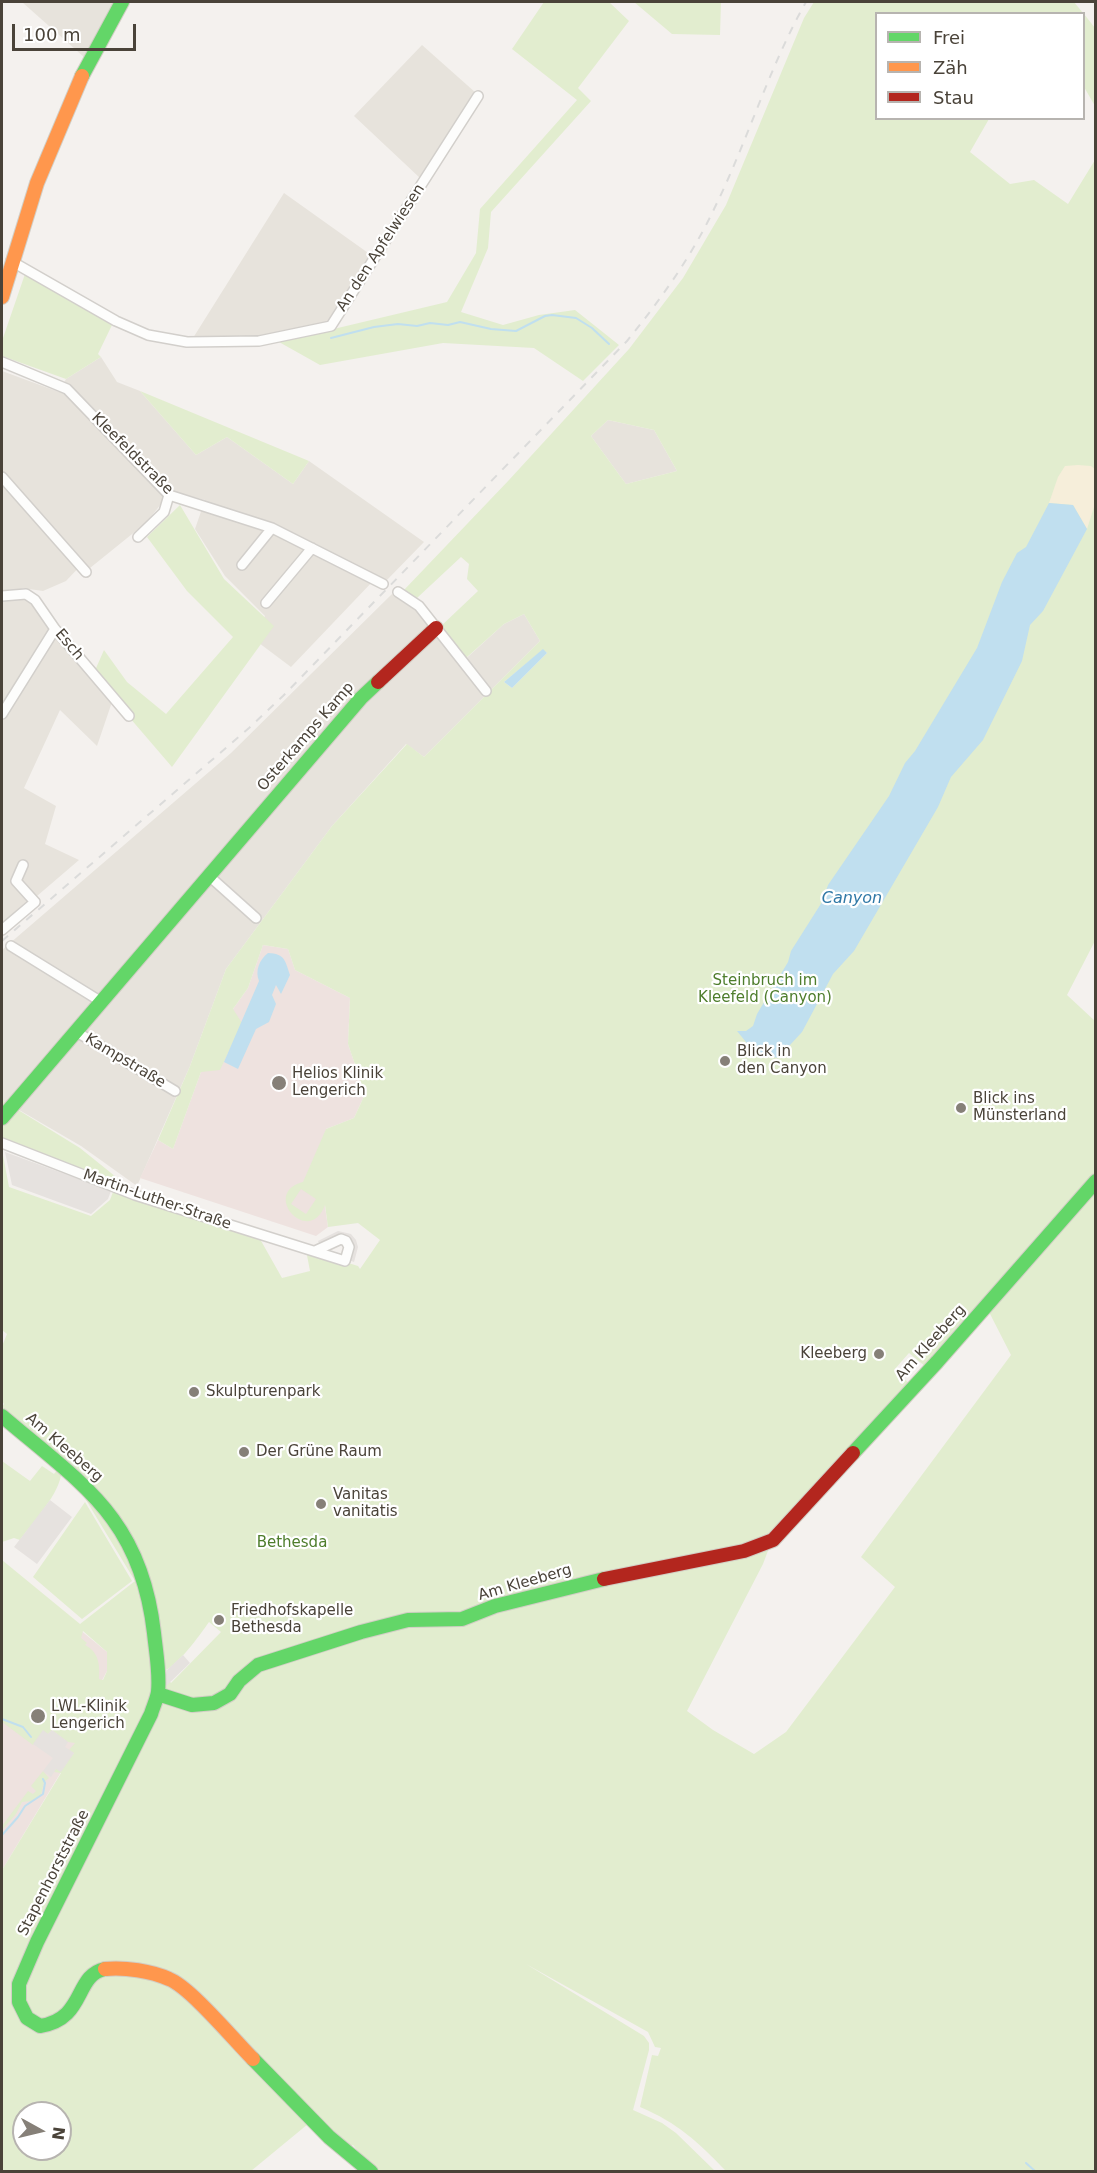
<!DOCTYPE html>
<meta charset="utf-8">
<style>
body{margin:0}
#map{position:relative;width:1097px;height:2173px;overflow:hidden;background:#f4f1ee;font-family:"DejaVu Sans",sans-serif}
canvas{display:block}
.frame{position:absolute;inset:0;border:3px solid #4a4339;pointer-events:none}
.legend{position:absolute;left:875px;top:12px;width:210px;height:108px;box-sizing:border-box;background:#fff;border:2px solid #b7b4b0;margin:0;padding:8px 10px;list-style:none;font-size:18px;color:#4a4339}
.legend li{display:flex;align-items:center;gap:12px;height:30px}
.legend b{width:30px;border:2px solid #b7b4b0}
.north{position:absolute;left:12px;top:2101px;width:60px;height:60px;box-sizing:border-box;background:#fff;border:2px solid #b7b4b0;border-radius:50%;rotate:98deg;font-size:16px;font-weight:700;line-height:24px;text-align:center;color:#4a4339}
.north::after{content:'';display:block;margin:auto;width:21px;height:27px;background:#868078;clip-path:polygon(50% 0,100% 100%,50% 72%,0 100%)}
.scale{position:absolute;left:12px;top:24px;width:124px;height:27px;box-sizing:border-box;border:3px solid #4a4339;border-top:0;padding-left:8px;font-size:18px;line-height:21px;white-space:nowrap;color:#4a4339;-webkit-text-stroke:4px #fff;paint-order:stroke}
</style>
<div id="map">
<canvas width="1097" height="2173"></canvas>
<div class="frame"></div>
<ul class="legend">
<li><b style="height:8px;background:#63d668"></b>Frei</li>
<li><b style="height:8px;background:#ff974d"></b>Zäh</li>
<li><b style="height:8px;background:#b3261e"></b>Stau</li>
</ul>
<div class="north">N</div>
<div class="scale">100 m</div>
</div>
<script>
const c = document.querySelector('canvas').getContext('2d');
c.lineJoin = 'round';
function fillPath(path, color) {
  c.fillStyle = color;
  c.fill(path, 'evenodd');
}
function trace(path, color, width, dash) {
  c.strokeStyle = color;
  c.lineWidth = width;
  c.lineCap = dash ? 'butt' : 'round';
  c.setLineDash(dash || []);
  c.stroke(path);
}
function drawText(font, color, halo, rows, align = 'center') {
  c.font = font + ' "DejaVu Sans",sans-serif';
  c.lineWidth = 4.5;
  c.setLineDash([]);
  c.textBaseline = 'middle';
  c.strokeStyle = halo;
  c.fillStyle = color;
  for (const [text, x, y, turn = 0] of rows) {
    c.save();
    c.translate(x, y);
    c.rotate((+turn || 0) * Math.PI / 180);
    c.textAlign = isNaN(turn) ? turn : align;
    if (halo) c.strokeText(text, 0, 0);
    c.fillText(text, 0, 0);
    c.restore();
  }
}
fillPath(new Path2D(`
 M22 2H115L85 58Z
 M422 45 476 93 420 178 354 116Z
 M284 193 371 255 329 324 271 335 193 338Z
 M101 357 117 382 140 391 196 455 227 437 293 484 309 461 424 542 385 582 374 580 291 667 251 637 265 616 225 576 195 529 205 500 171 491 147 522 90 568 84 562 66 581 43 591 22 588 112 702 97 746 60 710 24 788 56 806 45 844 79 860 2 926V371L59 392 66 379Z
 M608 420 654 430 677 471 626 484 591 436Z
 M392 594 420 613 460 664 504 624 524 614 540 641 424 757 406 744 332 826 226 969 190 1066 137 1186 81 1146 2 1100V950L231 753Z`), '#e7e3dc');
fillPath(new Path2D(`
 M263 945 288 949 295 970 350 998 348 1044 365 1094 354 1118 326 1129 323 1193 328 1227 316 1236 140 1178 158 1140 173 1149 201 1072 233 1009 248 988Z
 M2 1566 107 1652V1671L70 1741 83 1742 61 1772 2 1870Z`), '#eee2df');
fillPath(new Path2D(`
 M544 2H609L629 21 578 88 591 101 491 212 488 248 461 312 503 325 539 315 575 310 619 345 583 381 534 348 443 343 320 365 279 342 447 302 476 253 480 209 577 100 512 49Z
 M634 2H721L720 35 672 34Z
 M814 2H1074L1083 13 876 14V118L989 119 970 152 1010 184 1034 180 1068 204 1095 160 1096 939 1067 995 1095 1021V1172L926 1367 909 1353 894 1370 910 1384 769 1548 763 1564 687 1711 713 1730 754 1754 786 1732 895 1587 861 1557 1011 1355 988 1310 1095 1190V2171H726C698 2142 678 2123 640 2107L652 2055 658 2056 661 2048 655 2047 648 2032 526 1964 644 2036 649 2043V2050L633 2110 662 2123 676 2133 715 2171H377L355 2153 358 2151 353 2145 348 2148 319 2116 314 2115 308 2124 251 2171H2V1870L61 1773 54 1772 56 1768 60 1771 74 1753 69 1750 75 1743 68 1742 52 1730 48 1734 43 1731 33 1745 2 1722V1560L80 1624 135 1581 80 1490 87 1482 2 1407 4 1404 2 1401V1346L7 1334 2 1330V1150L9 1187 91 1216 110 1200 113 1192 260 1239 282 1278 310 1271 306 1250 358 1266 360 1269 380 1240 358 1223 328 1227 325 1205C309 1248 260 1193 303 1182L326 1129 354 1118 365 1094 348 1044 350 998 295 970 288 949 263 945 248 988 233 1009 242 1023 220 1070 201 1072 173 1149 158 1140 190 1066 226 969 332 826 407 744 424 757 540 641 524 614 504 624 466 658 440 627 478 591 467 579 469 564 461 557 417 598 404 590 509 480 629 349 683 278 726 205 804 18ZM608 420 654 430 677 471 626 484 591 436ZM543 650 547 653 512 688 504 682ZM301 1189 316 1199 306 1214 291 1204ZM209 1622 221 1632 171 1683 162 1672C178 1666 199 1636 209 1622ZM83 1631 107 1652V1671L103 1680 99 1679C100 1665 99 1652 85 1645L87 1643 81 1638ZM24 2113H60V2149H24Z
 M1084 14 1095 28V106L1084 87Z
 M25 274 112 325 98 354 101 357 66 379 2 356V341Z
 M140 391 309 461 293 484 227 437 196 455Z
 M180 505 224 579 274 626 172 767 93 675 104 650 127 682 166 714 233 637 187 591 147 537Z
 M2 1100 80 1148 126 1185 2 1139Z
 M2 1461 30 1481 42 1466 54 1474 58 1469 61 1472C62 1491 31 1525 20 1540L14 1538 2 1542Z
 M85 1502 132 1581 82 1619 33 1577Z
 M43 1771 49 1778 44 1782 41 1795 31 1801 22 1802 16 1814 2 1830V1826L28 1791 33 1794 36 1791 31 1786Z`), '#e2edcf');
fillPath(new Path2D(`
 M1078 465 1091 466 1095 469V504L1087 529 1073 505 1049 503 1058 477 1065 466Z`), '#f6eeda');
fillPath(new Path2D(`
 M5 1152 111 1191 108 1199 91 1214 12 1185Z
 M338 1231 351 1234 356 1240 358 1247 354 1262 346 1259V1241L321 1248 318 1241Z
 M50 1500 72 1517 37 1564 14 1547Z
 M183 1655 190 1663 164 1688 162 1672 167 1670Z
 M43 1730 48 1734 52 1730 68 1742 65 1747 74 1753 61 1772 56 1769 51 1777 43 1771 53 1758 33 1744Z`), '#e6e2df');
fillPath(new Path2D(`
 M1049 503 1073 505 1087 529 1043 611 1030 625 1022 661 983 740 951 777 938 807 854 951 833 974 802 1032 778 1058 755 1053 737 1031H746L753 1026 757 1014 788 962 791 951 822 902 828 885 889 796 905 763 915 751 977 648 1002 582 1017 553 1026 547Z
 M543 649 547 653 512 688 504 682Z
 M268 953C285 954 285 960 290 975L281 994 276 985 272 995 276 1004 269 1022 256 1029 238 1069 224 1062 259 981C255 971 259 960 268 953Z`), '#c0dfef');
trace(new Path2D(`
 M331 338 374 327 398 324 417 326 430 323 448 325 460 322 491 329 516 331 545 316 552 315 576 318 592 328 609 344
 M2 1719 23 1727 31 1737
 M2 1835 18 1817 25 1806 43 1794 45 1783 43 1779
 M1026 2163 1036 2172`), '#c0dfef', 2);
const street = new Path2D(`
 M11 261 116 321 148 335 187 342 259 341 331 326 478 96
 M2 362 67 389 169 495 272 528 383 584
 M2 477 86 572
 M138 537 164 512 169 495
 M242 565 272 528
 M398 592 419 606 486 691
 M2 596 26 594 35 600 55 629 129 716
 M266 603 312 548
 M2 714 55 629
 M208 875 256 918
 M2 930 35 902 16 881 23 865
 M11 946 100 1001
 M75 1031 175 1091
 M2 1143 135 1195 345 1261 349 1247 346 1241 341 1239 315 1251`);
const fast = new Path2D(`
 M82 76 122 2
 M2 1118 361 698 378 682
 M2 1416C83 1485 141 1518 154 1633 156 1652 160 1673 158 1692 157 1699 153 1707 151 1714L37 1942 19 1984V2002L27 2018 40 2026C86 2019 74 1975 105 1969
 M853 1453 937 1362 1096 1181
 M158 1694 192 1705 214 1703 230 1694 239 1681 258 1665 361 1632 408 1620 462 1619 495 1606 604 1579
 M253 2059 329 2137 371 2172`);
const slow = new Path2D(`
 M2 297 37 183 82 76
 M105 1969C125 1967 151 1971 169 1979 190 1987 235 2041 253 2059`);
const jam = new Path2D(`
 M378 682 436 628
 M604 1579 744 1551 773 1540 853 1453`);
trace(street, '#d2cfcb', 12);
trace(fast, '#d2cec5', 16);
trace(slow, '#d2cec5', 16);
trace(jam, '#d2cec5', 16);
trace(street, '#fdfdfc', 9);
trace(fast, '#63d668', 14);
trace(slow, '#ff974d', 14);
trace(jam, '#b3261e', 14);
trace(new Path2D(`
 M2 941 249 728 283 696 627 341C661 299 692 256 715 207 748 140 769 67 806 2`), '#dbdbda', 2, [8, 8]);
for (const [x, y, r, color] of [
 [725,1061,6,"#868078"],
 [279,1083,8,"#868078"],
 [961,1108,6,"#868078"],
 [879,1354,6,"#868078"],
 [194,1392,6,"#868078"],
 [244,1452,6,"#868078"],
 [321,1504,6,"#868078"],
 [219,1620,6,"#868078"],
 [38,1716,8,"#868078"]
]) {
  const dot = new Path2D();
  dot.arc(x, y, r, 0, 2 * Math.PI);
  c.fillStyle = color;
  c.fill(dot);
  trace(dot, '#fff', 2);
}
drawText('15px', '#4a4339', '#fff', [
 ["An den Apfelwiesen",381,248,-57],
 ["Kleefeldstraße",132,454,45],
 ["Esch",69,645,50],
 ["Osterkamps Kamp",306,737,-49],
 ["Kampstraße",125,1061,31],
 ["Martin-Luther-Straße",157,1200,19],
 ["Am Kleeberg",931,1343,-48],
 ["Am Kleeberg",64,1448,41],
 ["Am Kleeberg",525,1583,-16],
 ["Stapenhorststraße",54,1873,-63]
]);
drawText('15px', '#4e7d2c', '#fff', [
 ["Steinbruch im",765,981],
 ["Kleefeld (Canyon)",765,998],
 ["Bethesda",292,1543]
]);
drawText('15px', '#4a4339', '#fff', [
 ["Blick in",737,1052],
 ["den Canyon",737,1069],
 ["Helios Klinik",292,1074],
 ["Lengerich",292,1091],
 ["Blick ins",973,1099],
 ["Münsterland",973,1116],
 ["Kleeberg",867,1354,"right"],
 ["Skulpturenpark",206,1392],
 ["Der Grüne Raum",256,1452],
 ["Vanitas",333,1495],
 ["vanitatis",333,1512],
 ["Friedhofskapelle",231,1611],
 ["Bethesda",231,1628],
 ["LWL-Klinik",51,1707],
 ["Lengerich",51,1724]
], 'left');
drawText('italic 16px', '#2f78a6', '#fff', [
 ["Canyon",852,899]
]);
</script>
